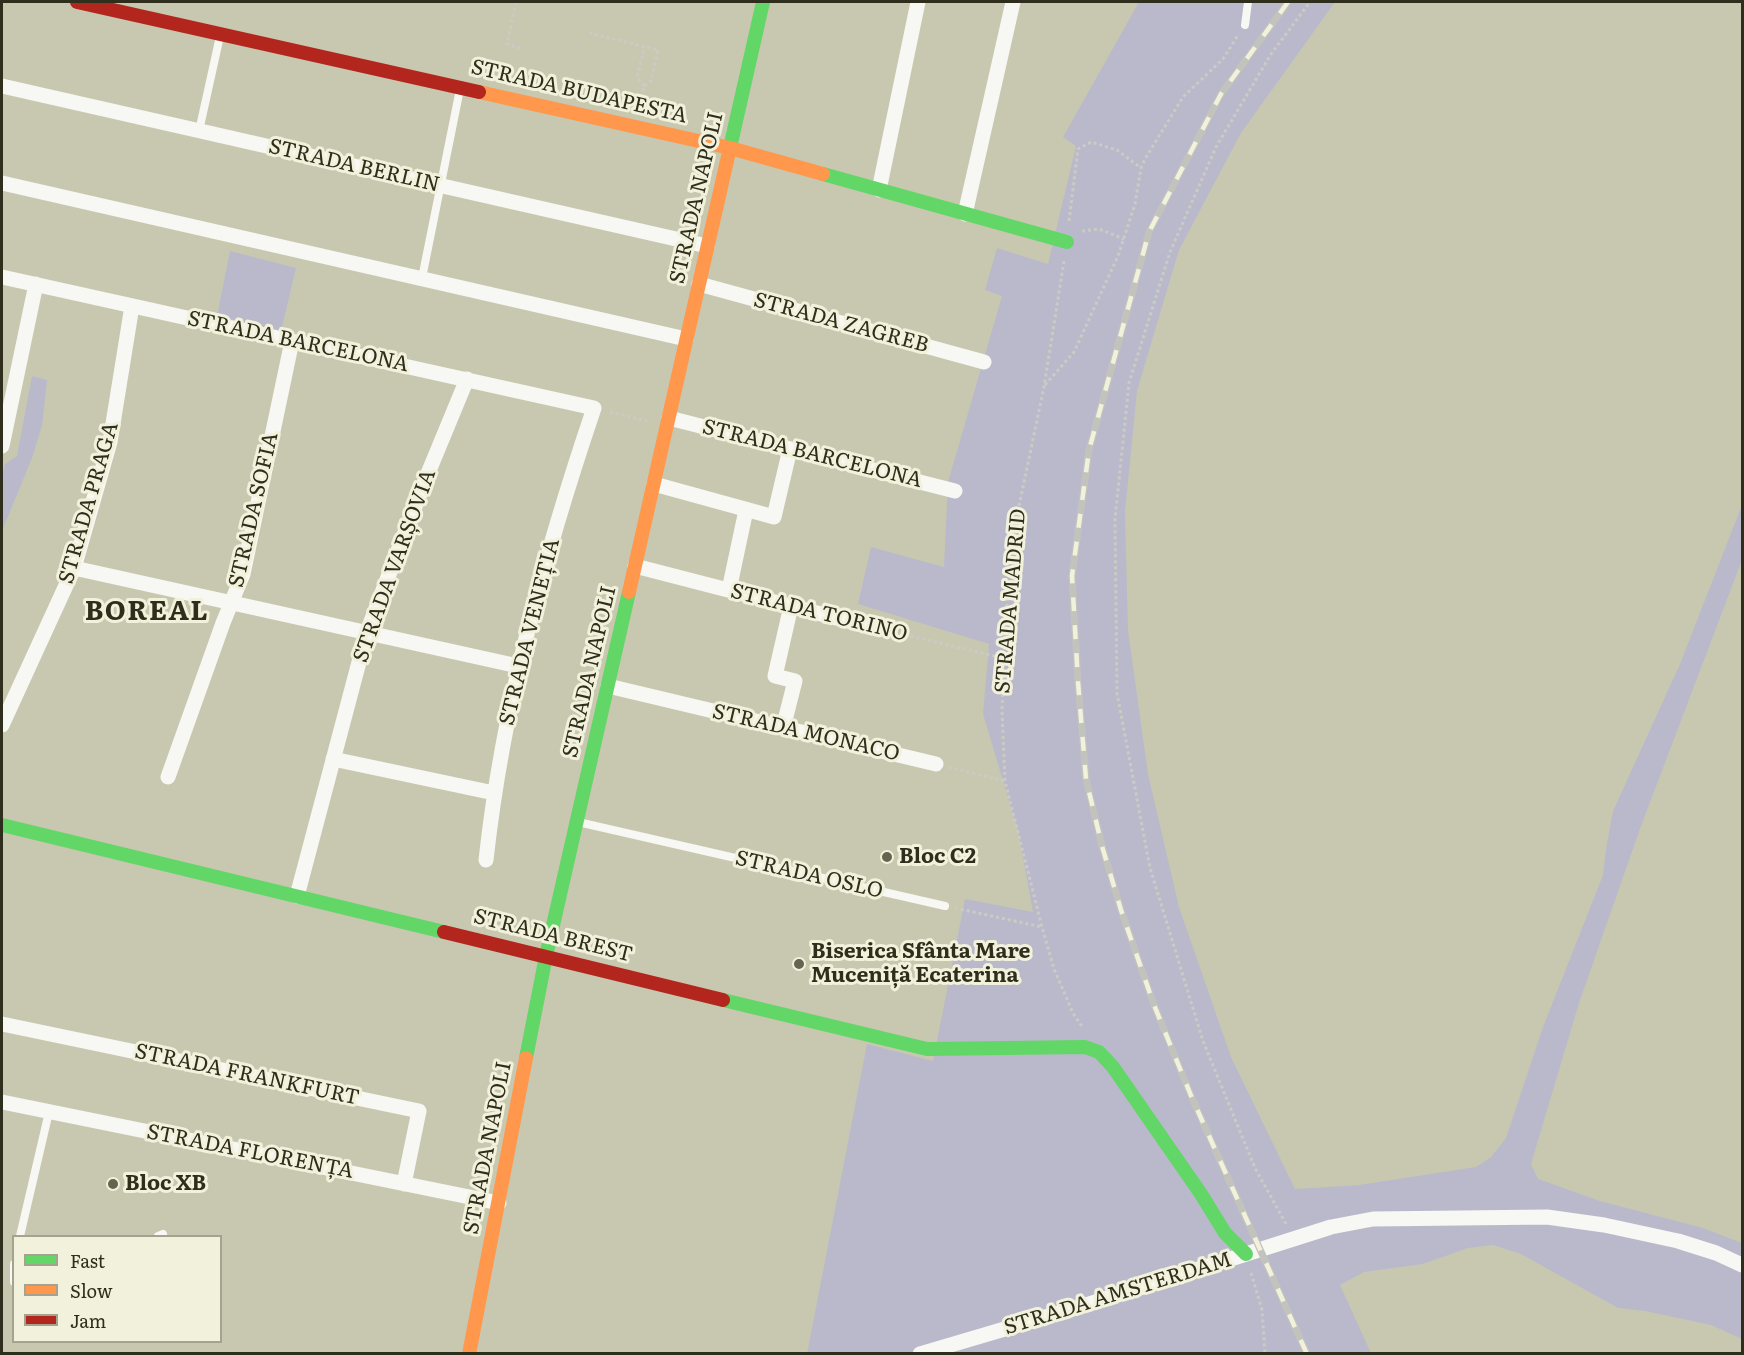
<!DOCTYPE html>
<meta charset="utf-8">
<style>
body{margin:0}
#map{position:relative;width:1744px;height:1355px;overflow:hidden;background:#c8c8b0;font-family:Literata,serif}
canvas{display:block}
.frame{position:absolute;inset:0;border:3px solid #2f2e1d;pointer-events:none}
.legend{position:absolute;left:12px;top:1235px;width:210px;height:108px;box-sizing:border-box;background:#f2f1db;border:2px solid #a4a38f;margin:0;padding:8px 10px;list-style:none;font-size:18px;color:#2f2e1d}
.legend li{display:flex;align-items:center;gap:12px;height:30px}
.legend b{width:30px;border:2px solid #a4a38f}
</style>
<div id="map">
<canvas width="1744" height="1355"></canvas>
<div class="frame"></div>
<ul class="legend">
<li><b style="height:8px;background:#63d668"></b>Fast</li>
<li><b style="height:8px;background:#ff974d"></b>Slow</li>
<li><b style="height:8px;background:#b3261e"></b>Jam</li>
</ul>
</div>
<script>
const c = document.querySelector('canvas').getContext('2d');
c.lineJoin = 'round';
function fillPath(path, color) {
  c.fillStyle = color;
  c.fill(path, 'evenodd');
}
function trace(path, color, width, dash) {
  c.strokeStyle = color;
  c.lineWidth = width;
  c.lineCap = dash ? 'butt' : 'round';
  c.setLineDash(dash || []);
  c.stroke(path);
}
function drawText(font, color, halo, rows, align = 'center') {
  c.font = font + ' Literata,serif';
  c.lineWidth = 6;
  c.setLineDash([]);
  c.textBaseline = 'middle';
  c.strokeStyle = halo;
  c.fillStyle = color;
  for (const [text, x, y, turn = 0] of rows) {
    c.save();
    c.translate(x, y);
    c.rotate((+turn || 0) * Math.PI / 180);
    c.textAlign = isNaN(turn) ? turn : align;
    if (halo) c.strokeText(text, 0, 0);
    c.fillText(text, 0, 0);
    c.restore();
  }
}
fillPath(new Path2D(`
 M1139 2H1335L1241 133 1179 250 1137 391 1125 512 1128 630 1148 774 1179 907 1231 1057 1295 1189 1359 1185 1476 1167 1491 1157 1506 1138 1543 1027 1603 875 1606 849 1613 811 1680 664 1742 505V560L1641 826 1579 1003 1531 1164 1538 1179 1600 1201 1703 1228 1742 1243V1339L1711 1325 1645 1311 1618 1308 1521 1254 1493 1245 1468 1248 1423 1264 1364 1272 1340 1285 1371 1353 807 1354 867 1044 933 1061 965 899 1033 912 1018 831 983 714 989 644 858 604 871 547 944 567 948 482 1002 296 985 290 997 248 1048 264 1076 146 1063 137Z
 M230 251 296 268 281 331 217 316Z
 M32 376 47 380 42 426 32 458 2 531V476L5 464 17 456Z`), '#bab9cc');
trace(new Path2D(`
 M516 2 507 44 520 48
 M589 33 658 50 651 81 644 86 642 94
 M644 86 637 77 645 46
 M1069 221 1078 149 1091 142 1117 150 1141 168
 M1082 231 1099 229 1124 239
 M1064 261 1044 387 1019 506 1006 612 1002 710 1005 781 1042 927 1054 969 1073 1013 1083 1028
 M1045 385 1074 352 1118 256 1135 204 1141 168 1145 159 1183 97 1223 59 1238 35
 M610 412 647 421
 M893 632 1003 658
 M949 767 1004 781
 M955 908 1042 927
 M1286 1224 1255 1168 1203 1041 1150 868 1117 693 1115 519 1129 383 1170 252 1216 147 1271 54 1310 2
 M1251 1273 1262 1310 1265 1354`), '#cbcbc4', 3, [3, 3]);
trace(new Path2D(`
 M1245 25 1248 2
 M199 131 220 36
 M422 278 460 89
 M578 822 945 906
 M20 1236 49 1112
 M158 1236 163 1234
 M14 1264V1282`), '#f7f7f3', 8);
trace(new Path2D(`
 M2 86 707 246
 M2 183 686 339
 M879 190 918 2
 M965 214 1013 2
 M2 277 594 408C544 556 503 705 486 860
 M699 284 984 362
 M669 418 955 491
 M2 446 36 284
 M654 484 774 517 790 449
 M635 566 879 629
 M74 568 518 666
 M729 590 746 510
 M608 686 936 764
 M2 725 74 568 110 442 132 306
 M783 728 795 681 775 676 791 606
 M333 759 494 793
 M168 777 223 623 243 574 292 341
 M297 896 367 632 424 483 467 379
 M2 1024 419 1111 404 1184
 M2 1102 499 1203
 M920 1354 1086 1305 1331 1227 1373 1219 1547 1217 1604 1225 1678 1241 1716 1253 1742 1265`), '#f7f7f3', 15);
trace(new Path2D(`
 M729 152 763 2
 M823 174 1067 242
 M2 825 444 932
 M723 1000 927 1049 1085 1047 1099 1052 1113 1067 1201 1194 1225 1233 1246 1254
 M526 1058 546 956 629 592`), '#63d668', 14);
trace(new Path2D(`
 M479 92 730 148 823 174
 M629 592 729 152
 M469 1354 526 1058`), '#ff974d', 14);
trace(new Path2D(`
 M77 2 479 92
 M444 932 723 1000`), '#b3261e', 14);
const rail = new Path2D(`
 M1288 2 1221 94 1149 232 1089 450 1072 576 1078 682 1086 779 1102 846 1121 910 1154 1005 1192 1098 1307 1354`);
trace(rail, '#c3c3bd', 7);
trace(rail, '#f2f1db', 4.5, [14]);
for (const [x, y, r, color] of [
 [887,857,6,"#656450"],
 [799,964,6,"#656450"],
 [113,1184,6,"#656450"]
]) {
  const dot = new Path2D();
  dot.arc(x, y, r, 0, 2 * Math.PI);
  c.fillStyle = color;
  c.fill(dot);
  trace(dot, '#f2f1db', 2);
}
drawText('21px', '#2f2e1d', '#f2f1db', [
 ["STRADA BUDAPESTA",579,92,13],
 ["STRADA BERLIN",354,166,13],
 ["STRADA NAPOLI",697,198,-77],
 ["STRADA ZAGREB",841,323,15],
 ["STRADA BARCELONA",298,342,12],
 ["STRADA BARCELONA",812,454,14],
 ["STRADA PRAGA",89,503,-74],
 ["STRADA SOFIA",254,510,-77],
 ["STRADA VARȘOVIA",395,566,-70],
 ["STRADA MADRID",1011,601,-85],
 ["STRADA TORINO",819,613,14],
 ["STRADA VENEȚIA",530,632,-76],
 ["STRADA NAPOLI",590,672,-77],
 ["STRADA MONACO",806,733,13],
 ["STRADA OSLO",809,875,13],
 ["STRADA BREST",553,936,14],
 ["STRADA FRANKFURT",247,1075,12],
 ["STRADA NAPOLI",488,1148,-79],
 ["STRADA FLORENȚA",250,1152,11],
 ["STRADA AMSTERDAM",1118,1294,-17]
]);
drawText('bold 21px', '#2f2e1d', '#f2f1db', [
 ["Bloc C2",899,857],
 ["Biserica Sfânta Mare",811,952],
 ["Muceniță Ecaterina",811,976],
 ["Bloc XB",125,1184]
], 'left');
c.letterSpacing = '1.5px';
drawText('bold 27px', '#2f2e1d', '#f2f1db', [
 ["BOREAL",147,612]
]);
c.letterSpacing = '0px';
</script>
